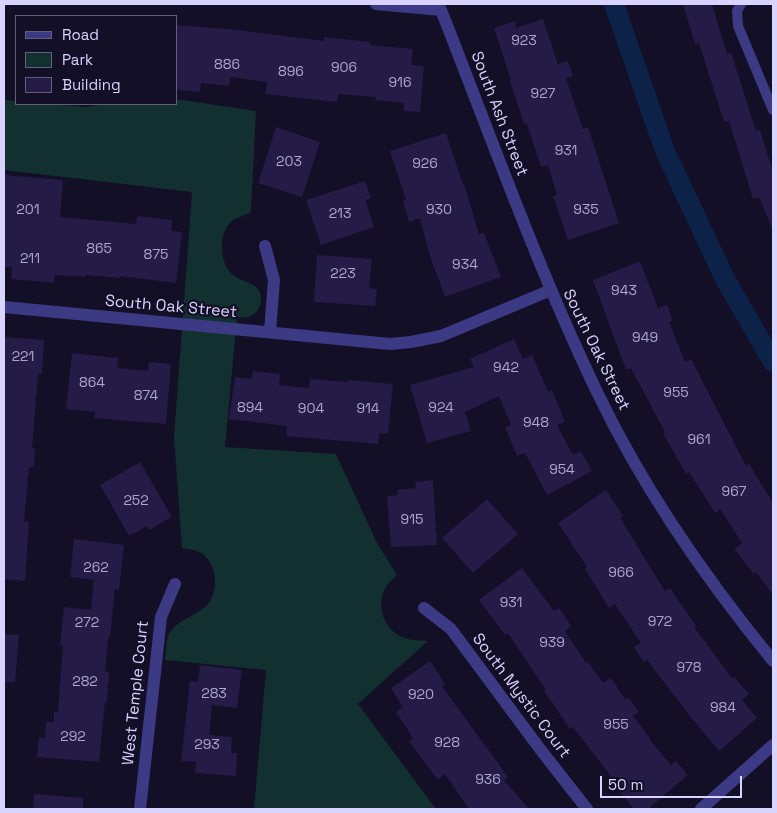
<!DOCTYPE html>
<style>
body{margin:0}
#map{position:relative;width:777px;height:813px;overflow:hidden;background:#130f26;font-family:"Space Grotesk",sans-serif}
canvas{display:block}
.frame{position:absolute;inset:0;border:5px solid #d9d4ff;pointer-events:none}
.legend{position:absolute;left:15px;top:15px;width:162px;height:90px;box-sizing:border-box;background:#130f26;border:1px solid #625e7d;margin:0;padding:6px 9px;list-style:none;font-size:15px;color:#d9d4ff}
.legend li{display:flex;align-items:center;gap:10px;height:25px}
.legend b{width:25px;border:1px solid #625e7d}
.scale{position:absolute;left:600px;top:776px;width:142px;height:22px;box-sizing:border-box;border:2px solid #d9d4ff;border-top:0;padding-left:6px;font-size:15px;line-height:18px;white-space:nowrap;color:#d9d4ff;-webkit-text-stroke:4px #130f26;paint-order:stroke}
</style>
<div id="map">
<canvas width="777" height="813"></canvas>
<div class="frame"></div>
<ul class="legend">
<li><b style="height:6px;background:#3d3a85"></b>Road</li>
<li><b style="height:14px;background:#12302f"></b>Park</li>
<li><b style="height:14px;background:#241b47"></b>Building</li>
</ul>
<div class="scale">50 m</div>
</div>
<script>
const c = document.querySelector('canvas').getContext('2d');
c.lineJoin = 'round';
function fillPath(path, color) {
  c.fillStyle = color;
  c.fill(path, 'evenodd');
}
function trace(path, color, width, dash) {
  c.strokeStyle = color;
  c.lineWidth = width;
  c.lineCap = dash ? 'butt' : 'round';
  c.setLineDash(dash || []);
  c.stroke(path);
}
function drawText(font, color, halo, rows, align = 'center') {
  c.font = font + ' "Space Grotesk",sans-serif';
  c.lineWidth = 4.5;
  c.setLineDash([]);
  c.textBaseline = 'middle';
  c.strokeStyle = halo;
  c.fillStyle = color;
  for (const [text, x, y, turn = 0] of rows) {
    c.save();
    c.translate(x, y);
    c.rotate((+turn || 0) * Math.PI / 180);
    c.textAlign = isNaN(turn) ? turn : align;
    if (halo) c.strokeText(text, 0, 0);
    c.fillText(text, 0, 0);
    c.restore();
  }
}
fillPath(new Path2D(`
 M176 99 256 111 251 212C246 215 238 217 233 220 218 232 219 260 231 273 238 281 251 281 258 289 265 298 260 314 248 317 245 318 240 317 237 317L225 447 336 454 377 543 397 575C391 580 385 586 383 594 377 612 387 632 405 638 412 641 421 640 428 641L358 704 436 809H254L266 670 165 660C166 652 166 643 168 636 176 619 197 616 207 605 220 591 217 563 201 553 196 550 188 549 182 548L174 437 192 192 4 170V100L16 101V104H47L87 107 104 104H176Z`), '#12302f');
trace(new Path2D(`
 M614 4 665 151 725 279 773 362`), '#0c2248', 20);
fillPath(new Path2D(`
 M683 4H712L727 54 731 52 756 131 760 130 773 172V231L759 197 753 199 729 121 724 122 699 43 695 44Z
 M543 19 558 64 568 61 573 76 566 78 583 129 588 127 619 223 568 240 553 196 557 195 548 165 541 167 527 124H524L510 81 511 80 494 28 515 21 516 28Z
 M176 25 228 29 324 41V37L370 42V45L413 49 411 65 424 66 420 112 404 111V103L375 100 376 97 338 94 337 102 265 94 267 82 230 77 229 86 201 83 200 92 176 90Z
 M276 127 320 142 302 197 258 183Z
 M446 133 463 184H464L479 234 484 233 501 277 445 297 429 253 420 218 409 222 403 201 406 200 390 151Z
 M4 175 63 180 60 217 136 224 137 216 172 220 171 231 182 232 176 283 120 276V278L86 275V277L55 275 54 283 11 279 12 267H4Z
 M365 181 371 198 365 200 374 227 321 245 306 200Z
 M317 255 372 259 369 288 377 289 375 306 314 302Z
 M640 261 658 308 667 305 673 321 669 322 685 362 691 359 746 466 749 464 773 503V595L756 572 754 574 734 549 742 543 720 509 715 513 689 472 686 474 663 433 665 432 631 368 626 370 593 280Z
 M4 337 44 340 42 374 38 373 32 448 35 449 34 467H29L24 521 29 522 25 581 4 579Z
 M514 339 523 359 532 355 548 392 552 390 565 422 557 425 573 455 581 451 592 471 547 495 525 453 517 456 505 427 511 425 499 396 465 412 471 431 427 443 410 385 474 367 470 359Z
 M72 353 118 358 117 368 148 371 149 362 171 364 166 424 94 418 95 412 66 409Z
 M253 371 280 374 279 385 309 388 310 379 347 382 348 380 393 384 388 434 379 433 378 444 286 436 287 426 229 419 235 377 251 379Z
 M140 462 172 517 149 530 147 526 129 536 100 485Z
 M433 480 437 545 391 547 387 496 398 495 397 490 416 488 415 482Z
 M606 490 623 516 620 518 665 591 670 588 696 626 694 627 732 678 734 677 749 694 742 700 757 718 719 751 689 715 647 660 644 662 634 647 641 643 615 604 609 608 585 569 587 567 558 523Z
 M487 499 518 534 473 573 442 538Z
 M74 539 124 545 119 590 115 589 110 637H108L105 672H109L107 702H105L99 762 37 757 39 737 45 738 46 722H54V712H58L63 645H60L64 607 91 610 94 580 70 577Z
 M522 568 554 611 559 608 571 626 565 631 586 663 588 662 603 683 611 678 625 699 628 697 639 712 633 716 650 738 649 739 671 765 676 761 688 775 648 809H634L610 781 613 779 573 727 570 729 544 691 546 690 508 633 505 635 479 600Z
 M4 634 19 635 15 682H4Z
 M430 661 445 684 442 686 508 777 504 780 529 809H469L445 774 438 780 409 741 413 738 396 712 403 707 391 688Z
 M200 665 242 670 237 708 212 705 209 735 232 737 231 753H237L236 776 195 773 196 762 181 761 190 681 198 682Z
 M34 794 83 798V809H33Z`), '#241b47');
trace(new Path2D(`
 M741 4 737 11 738 26 773 110`), '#3d3a85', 10);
trace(new Path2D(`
 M376 4 441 10C492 139 538 270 598 394 644 490 706 579 773 661
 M265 246 274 280 270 332
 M4 307 390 344 411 342 441 336 551 290
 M424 608 451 629 540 749 587 809
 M140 809 161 617 175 584
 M701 809 773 745`), '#3d3a85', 12);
drawText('14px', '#aca6d1', null, [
 ["923",524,41],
 ["886",227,65],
 ["906",344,68],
 ["896",291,72],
 ["916",400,83],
 ["927",543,94],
 ["931",566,151],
 ["203",289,162],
 ["926",425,164],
 ["201",28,210],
 ["930",439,210],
 ["935",586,210],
 ["213",340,214],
 ["865",99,249],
 ["875",156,255],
 ["211",30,259],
 ["934",465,265],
 ["223",343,274],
 ["943",624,291],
 ["949",645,338],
 ["221",23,357],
 ["942",506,368],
 ["864",92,383],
 ["955",676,393],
 ["874",146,396],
 ["894",250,408],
 ["924",441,408],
 ["904",311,409],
 ["914",368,409],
 ["948",536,423],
 ["961",699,440],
 ["954",562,470],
 ["967",734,492],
 ["252",136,501],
 ["915",412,520],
 ["262",96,568],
 ["966",621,573],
 ["931",511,603],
 ["972",660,622],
 ["272",87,623],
 ["939",552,643],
 ["978",689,668],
 ["282",85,682],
 ["283",214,694],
 ["920",421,695],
 ["984",723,708],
 ["955",616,725],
 ["292",73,737],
 ["928",447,743],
 ["293",207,745],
 ["936",488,780]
]);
drawText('16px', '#d9d4ff', '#130f26', [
 ["South Ash Street",499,114,69],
 ["South Oak Street",171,307,5],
 ["South Oak Street",596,350,64],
 ["West Temple Court",136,693,-84],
 ["South Mystic Court",521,696,53]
]);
</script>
